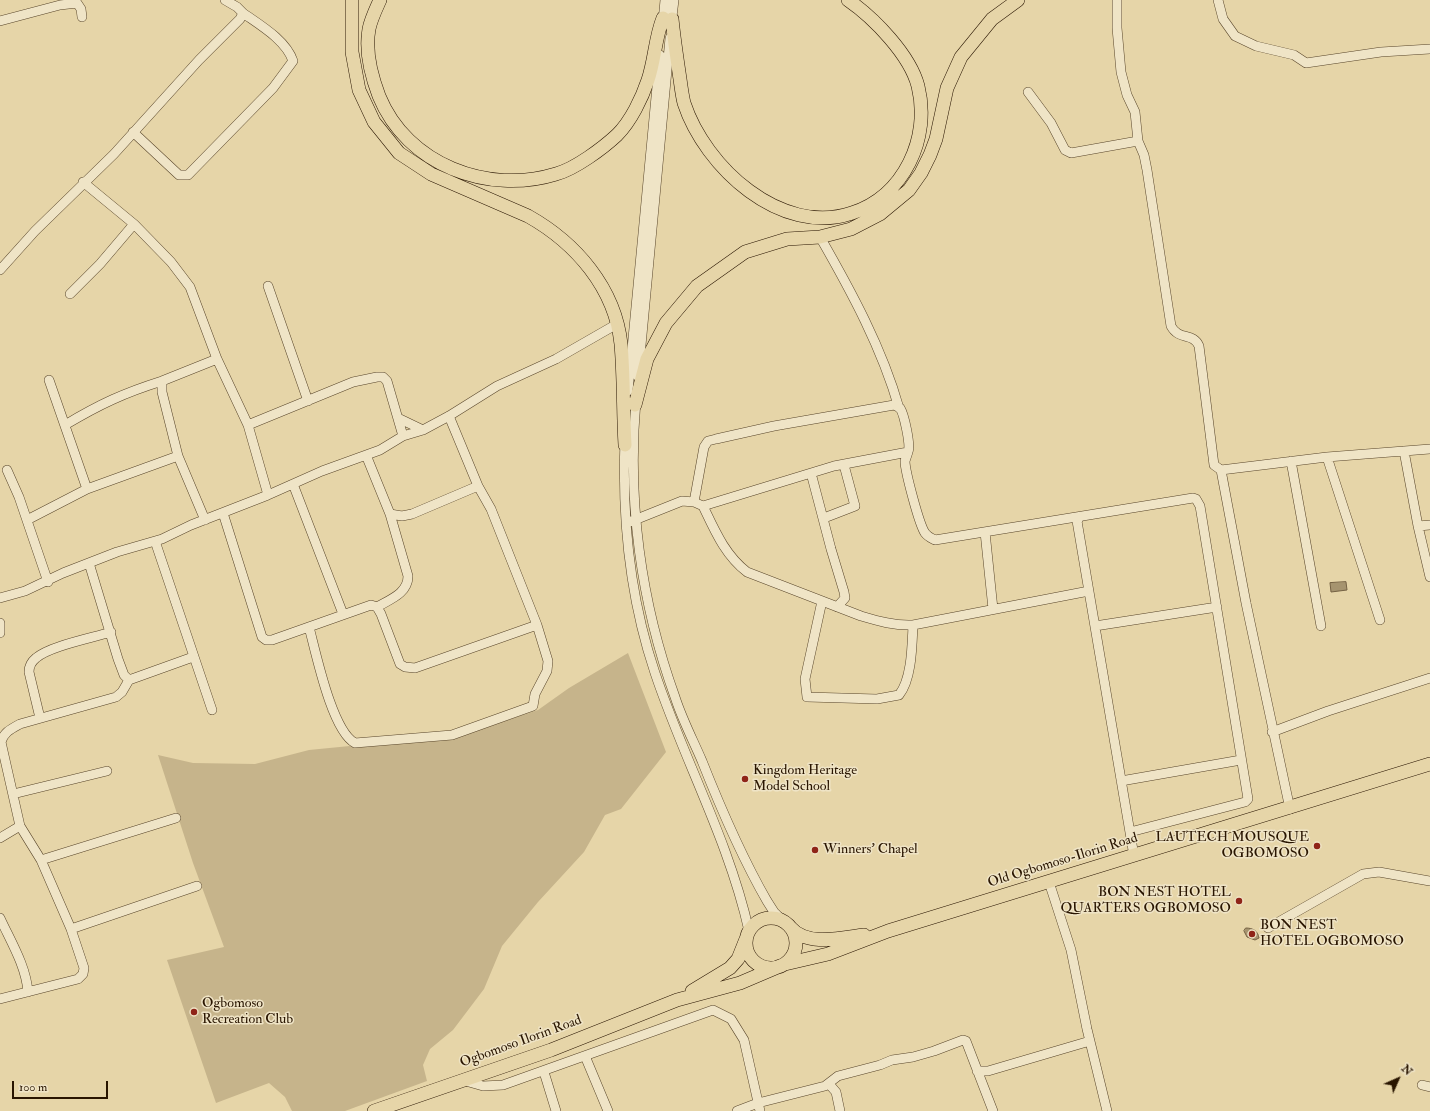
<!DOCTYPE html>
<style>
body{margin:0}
#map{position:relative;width:1430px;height:1111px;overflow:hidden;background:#e6d5a8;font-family:"IM FELL Double Pica",serif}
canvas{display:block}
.north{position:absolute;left:1378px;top:1059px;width:40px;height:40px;-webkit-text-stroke:3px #efe4c6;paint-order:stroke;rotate:45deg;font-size:11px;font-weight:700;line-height:16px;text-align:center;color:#291500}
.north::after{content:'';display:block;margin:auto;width:14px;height:18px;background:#291500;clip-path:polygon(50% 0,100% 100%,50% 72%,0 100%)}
.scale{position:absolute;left:12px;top:1081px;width:96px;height:18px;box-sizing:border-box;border:2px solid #291500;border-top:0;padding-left:5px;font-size:12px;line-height:14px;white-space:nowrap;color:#291500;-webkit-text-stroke:3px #efe4c6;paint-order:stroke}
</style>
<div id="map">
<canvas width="1430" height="1111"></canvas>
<div class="north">N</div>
<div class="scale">100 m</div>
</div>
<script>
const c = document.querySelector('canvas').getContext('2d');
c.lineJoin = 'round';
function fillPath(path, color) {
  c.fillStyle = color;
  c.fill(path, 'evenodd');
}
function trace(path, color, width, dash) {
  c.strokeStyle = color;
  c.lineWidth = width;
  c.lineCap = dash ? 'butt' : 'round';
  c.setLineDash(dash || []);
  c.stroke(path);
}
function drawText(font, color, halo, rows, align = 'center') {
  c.font = font + ' "IM FELL Double Pica",serif';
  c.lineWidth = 3;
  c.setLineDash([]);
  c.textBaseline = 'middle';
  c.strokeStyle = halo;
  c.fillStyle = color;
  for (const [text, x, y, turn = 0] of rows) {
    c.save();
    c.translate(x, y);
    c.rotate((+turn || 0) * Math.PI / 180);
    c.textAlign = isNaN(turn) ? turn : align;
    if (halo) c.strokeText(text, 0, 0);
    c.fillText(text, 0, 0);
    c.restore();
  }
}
fillPath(new Path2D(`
 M628 653 666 752 621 809 605 815 584 852 538 902 502 946 484 989 453 1030 430 1049 423 1065 427 1081 345 1111H292L285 1097 269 1083 216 1103 167 960 224 947 193 863 158 755 193 763 255 764 309 750 462 735 538 710 569 688Z`), '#c6b48b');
const water = new Path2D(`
 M1346 582 1347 590 1331 592 1330 583Z
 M1246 928C1253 928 1258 931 1259 938L1255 940 1247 937 1244 931Z`);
fillPath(water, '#a6946f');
trace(water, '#746143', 1);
const minor = new Path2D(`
 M1117 0V28L1121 72 1127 95 1135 112 1138 141 1144 155 1147 170 1171 326C1179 341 1193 332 1199 346L1214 465 1221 470 1327 457 1430 449
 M1218 0 1223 19 1235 36 1256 46 1294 55 1306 63 1381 52 1430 49
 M0 21 60 5 77 3 81 9 82 17
 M663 22 665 0
 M671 25 674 0
 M1028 92 1051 123 1065 150 1071 153 1138 141
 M133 132 179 175H188L273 88 293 61C286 40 260 25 243 13
 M83 182 134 224 171 262 190 287 217 359 248 425 268 495
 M820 237C851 291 882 348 899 408
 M0 270 35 231 114 154 199 60 240 19 243 13 237 7 225 0
 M268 286 308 401
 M70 294 100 264 134 224
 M638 377 670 38
 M49 380 87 489
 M628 391 660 55
 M636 400C627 501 641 603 675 697 682 719 693 740 702 761 721 809 741 856 767 901L774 912 785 923
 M398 418 423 430
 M65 425C100 404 124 393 162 381
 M248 425 353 382 377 377H383L387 381 403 436
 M625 440C622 517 630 599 655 673 684 760 729 841 749 931
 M1404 451 1418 526 1430 577
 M366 455 390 514 408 576C408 593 391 599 377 607
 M1327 457 1380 620
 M1291 461 1321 626
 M7 470 19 497 48 582
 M1221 470 1246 603 1290 809
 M811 473 831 549 844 592 845 598 837 607
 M293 484 343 614
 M694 502 704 447 708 441 716 439 774 426 894 405C896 406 898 407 900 408 904 414 911 445 908 452
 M703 506C715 531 725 555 747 572L861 616C878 621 895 626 913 625L1089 591
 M223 513 262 637 266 640H272L371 605 377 607 381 614 400 664 405 667 415 668 537 625
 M390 514 402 516 412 514 478 486
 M1080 517 1077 521 1134 856
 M824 518 855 506 844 465
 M27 520 87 489 178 456
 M205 520 178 456 162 392V381L217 359
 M627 523 682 501 694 502 703 506 834 466 908 452C907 455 906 458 905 461 905 471 919 524 925 533 928 537 931 538 935 540L1193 498 1196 499 1200 506 1248 799 1245 802 1130 832
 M1418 526 1430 525
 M985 532 993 609
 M155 541 212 710
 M0 598 25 591 63 573 117 552 162 539 191 525 268 495 322 471 380 450 403 436 423 430 449 416 497 386 556 359 617 324
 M822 601 805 679 807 697 877 699 899 695C912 679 912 645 913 625
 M0 623V633
 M1095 626 1217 607
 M309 627C316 653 332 731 355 743L452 735 533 706 535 694 547 671 548 661 537 625 491 509 478 486 449 416
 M129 680 193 657
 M40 718 29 672C29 666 31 662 36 658 50 646 92 638 111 632
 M1272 732 1328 711 1430 678
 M1121 781 1241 760
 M13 794 107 771
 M0 838 20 826
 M41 860 176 818
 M1049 882 1071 950 1087 1029 1107 1111
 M0 918C11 942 26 966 28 992
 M1268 928 1363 874 1379 872 1430 881
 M71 929 197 886
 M0 999 78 979 83 974 84 968 71 929 41 860 20 826 1 742C4 732 11 729 20 724L116 697 122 692 129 680 124 675 118 659 89 563
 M585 1056 608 1111
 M977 1071H988L1090 1041
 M544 1072 556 1111
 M462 1080 483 1086 503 1085 713 1010 731 1019 744 1040 760 1111
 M829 1084 836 1092 840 1111
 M1422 1085 1430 1087
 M737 1111 758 1103 825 1086 838 1076 880 1065 892 1060 913 1057 934 1051 963 1040 966 1041 993 1111`);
const highway = new Path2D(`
 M352 0V52L359 90 374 122 399 153 431 174 528 216C576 243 615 288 621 344 624 378 623 412 625 445
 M380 0C376 9 371 19 369 29 365 51 371 75 379 96 407 165 488 195 556 174 575 169 603 148 617 135 631 121 642 98 648 80 655 59 655 38 663 18
 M672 19C674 39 677 59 680 79 681 86 682 95 684 103 705 167 781 237 852 213 904 196 931 138 918 86 910 55 874 18 848 0
 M635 405 647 359 666 323 697 286 745 252 787 239 820 237 851 229 880 214 909 190 921 173 930 155 936 139 947 88 961 57 992 19 1018 0
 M746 943a25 25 0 1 1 50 0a25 25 0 1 1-50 0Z
 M790 927C807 947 841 938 864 935
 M785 964 828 954 888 931 1430 764
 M692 991 730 968 738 959 746 939
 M374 1111 551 1050 677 1000 740 983 780 966`);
trace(minor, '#58452a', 10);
trace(highway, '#291500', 14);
trace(minor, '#efe4c6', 9);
trace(highway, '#e6d5a8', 13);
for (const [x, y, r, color] of [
 [745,779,4,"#8f2418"],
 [1317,846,4,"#8f2418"],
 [815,850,4,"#8f2418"],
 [1239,901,4,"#8f2418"],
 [1252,934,4,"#8f2418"],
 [194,1012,4,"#8f2418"]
]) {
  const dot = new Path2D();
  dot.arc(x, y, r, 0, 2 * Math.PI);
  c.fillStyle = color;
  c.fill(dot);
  trace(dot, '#efe4c6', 1.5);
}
drawText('14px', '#291500', '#efe4c6', [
 ["Kingdom Heritage",753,771],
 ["Model School",753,787],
 ["LAUTECH MOUSQUE",1309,838,"right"],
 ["OGBOMOSO",1309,854,"right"],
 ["Winners' Chapel",823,850],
 ["BON NEST HOTEL",1231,893,"right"],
 ["QUARTERS OGBOMOSO",1231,909,"right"],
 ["BON NEST",1260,926],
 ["HOTEL OGBOMOSO",1260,942],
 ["Ogbomoso",202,1004],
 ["Recreation Club",202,1020]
], 'left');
drawText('14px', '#291500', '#efe4c6', [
 ["Old Ogbomoso-Ilorin Road",1063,861,-17],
 ["Ogbomoso Ilorin Road",521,1042,-20]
]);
</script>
